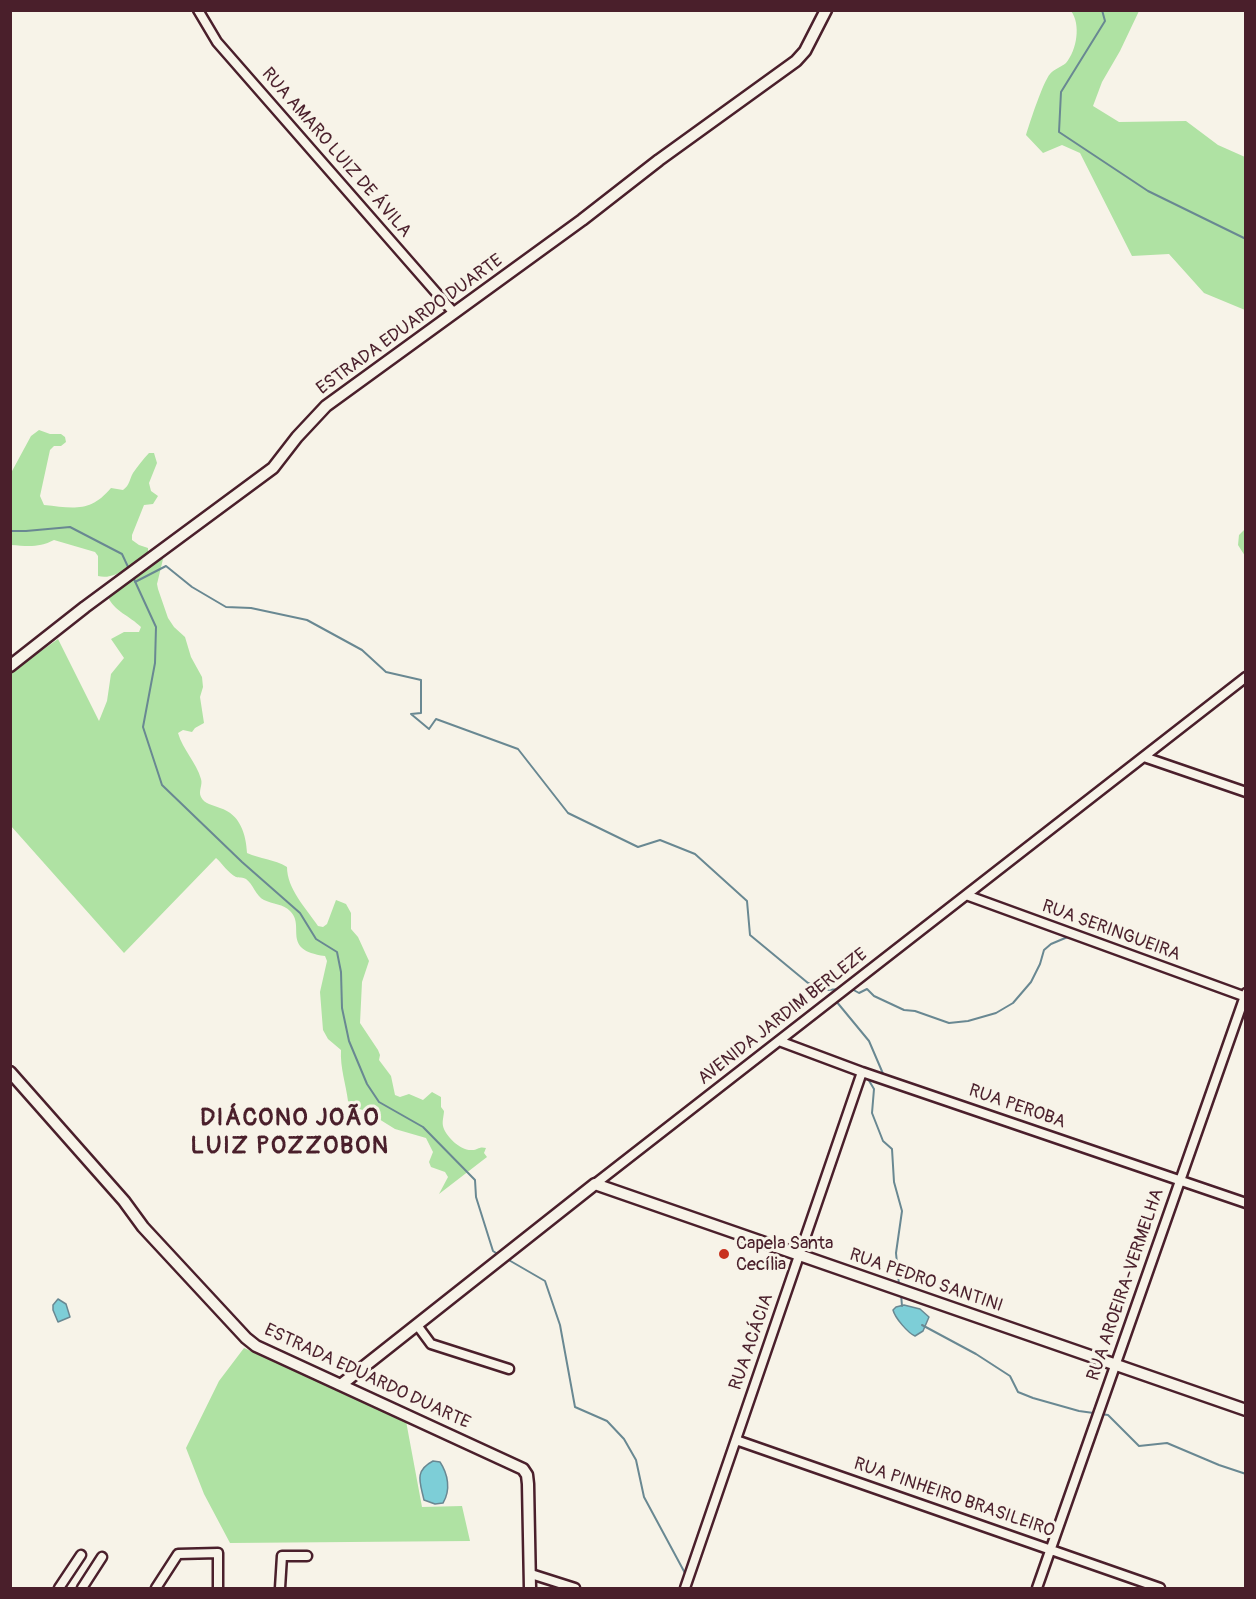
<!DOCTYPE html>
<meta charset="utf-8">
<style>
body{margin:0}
#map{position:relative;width:1256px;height:1599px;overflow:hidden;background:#f7f3e8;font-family:Pangolin,sans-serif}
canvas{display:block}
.frame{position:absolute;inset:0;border:12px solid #4a1f2b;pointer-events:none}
</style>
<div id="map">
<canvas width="1256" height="1599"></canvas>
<div class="frame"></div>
</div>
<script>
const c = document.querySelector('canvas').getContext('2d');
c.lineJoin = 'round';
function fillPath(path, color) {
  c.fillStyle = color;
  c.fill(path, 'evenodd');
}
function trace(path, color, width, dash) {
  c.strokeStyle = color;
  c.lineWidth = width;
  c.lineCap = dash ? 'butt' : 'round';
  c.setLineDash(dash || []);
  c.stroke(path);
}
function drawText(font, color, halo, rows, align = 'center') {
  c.font = font + ' Pangolin,sans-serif';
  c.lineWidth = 6;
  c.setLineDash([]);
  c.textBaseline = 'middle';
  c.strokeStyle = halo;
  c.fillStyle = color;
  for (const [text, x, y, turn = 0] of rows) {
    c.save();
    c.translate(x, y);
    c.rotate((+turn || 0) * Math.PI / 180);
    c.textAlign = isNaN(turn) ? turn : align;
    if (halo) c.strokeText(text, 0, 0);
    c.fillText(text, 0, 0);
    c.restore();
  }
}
fillPath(new Path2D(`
 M1071 11H1139L1120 51 1102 82 1093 106 1119 122 1186 121 1218 145 1245 157V310L1204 293 1169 254 1132 256 1080 153 1062 145 1043 153 1026 135C1030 122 1043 82 1050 74 1054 69 1061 67 1066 63 1077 50 1081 24 1071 11Z
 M39 430 50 434H61L65 437 66 442 61 446H54L50 450 40 496 44 505C73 508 90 513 111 488L123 490C130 485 129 480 133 473 138 466 143 459 149 453H154L157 463 149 483 151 491 158 496 153 504 144 505 132 535V540L139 545 148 548V552C135 562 116 581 98 576V556L95 552 54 540C39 548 27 546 11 545V473L31 436Z
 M1245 529V556L1238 545 1239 535Z
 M164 555 157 584 158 589 168 618 174 627 185 637 191 657 202 677 203 687 200 697 204 723 195 728 192 732 183 730 178 733C183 750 196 762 201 779 203 785 198 791 201 797 204 804 213 805 220 808 240 814 246 834 247 853 260 859 274 859 287 867 287 889 306 908 318 926L323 927 327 924 336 900 346 904 351 913V929L358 937 369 961 362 982 360 1023 378 1050 380 1055 379 1060 391 1076 395 1095 400 1097 409 1094 423 1100 432 1092 441 1097V1107L444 1111C444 1115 442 1121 443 1126 445 1136 461 1151 472 1150 478 1150 479 1146 486 1148L484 1153 487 1157 439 1194 448 1177 445 1172 431 1167 429 1162 433 1152 426 1138 395 1129 366 1111 356 1108 348 1101C346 1084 340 1068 341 1050L328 1039 323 1030 320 992 327 961 325 956C280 950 306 926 290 911 284 904 272 904 264 900 256 896 253 884 246 879 243 877 239 878 236 877 228 873 222 863 216 858L124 953 11 826 10 673 58 639 99 721 107 701 111 674 124 658 111 639 124 632H139L141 627C130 616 114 611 108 597Z
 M244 1348 406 1421 422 1507 462 1506 470 1541 230 1543 204 1494 186 1448 219 1381Z`), '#afe2a3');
const water = new Path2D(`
 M58 1299 66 1304 70 1317 58 1322 53 1310V1305Z
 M904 1305 920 1309 929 1317 923 1331 915 1336C908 1333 895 1318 893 1310L896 1307Z
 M433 1461 440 1462C448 1474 451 1490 443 1503L435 1504 424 1500C420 1482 414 1471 433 1461Z`);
fillPath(water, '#7dced7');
trace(water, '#698892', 1.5);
trace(new Path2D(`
 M1102 10 1105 21 1061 92 1059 132 1148 191 1246 239
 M10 531H26L70 527 122 554 129 569
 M133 577 156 627 155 663 143 727 162 785 242 862 300 913 316 939 337 952 341 972 342 1008 349 1041 367 1084 379 1102 423 1127 475 1180 476 1197 493 1251 499 1255
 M135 582 166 566 192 587 226 607 251 608 307 620 362 650 386 672 421 680V713L411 714 429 729 436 719 518 749 568 813 638 847 660 840 695 854 747 901 750 935 808 983 826 990 841 989
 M850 988 859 993 867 989 874 996 904 1010 915 1011 949 1023 968 1021 996 1013 1013 1003 1031 982 1040 964 1044 950 1051 944 1070 936
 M836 1001 869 1041 884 1076
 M870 1078 868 1079 874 1089 872 1113 883 1141 892 1149 894 1182 902 1211 896 1253 899 1285
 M507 1259 545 1281 560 1325 575 1407 607 1421 624 1439 636 1460 644 1497 686 1575
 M901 1294 902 1306
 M922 1325 976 1354 1010 1376 1018 1392 1033 1398 1079 1411 1108 1415 1139 1446 1167 1443 1219 1465 1246 1474`), '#698892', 2);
const minor = new Path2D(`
 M198 10 217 42 454 313
 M1144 757 1246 792
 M966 895 1246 997
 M779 1041 862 1072 1246 1203
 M595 1184 1246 677
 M417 1325 431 1344 509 1369
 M736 1440 1160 1588
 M531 1574 575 1588
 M59 1588 81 1555
 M82 1588 102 1557
 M156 1588 178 1554 218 1553V1588
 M280 1588 282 1556H307
 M685 1588 862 1072
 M1037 1588 1246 993`);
const tertiary = new Path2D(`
 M10 666 85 607 273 468 297 437 326 406 582 220 659 160 796 61 805 51 826 10
 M10 1072 124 1201 143 1227 246 1338 256 1346 523 1469 527 1475 528 1484 530 1588
 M342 1384 595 1184 1246 1410`);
trace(minor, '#4a1f2b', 13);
trace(tertiary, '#4a1f2b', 15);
trace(minor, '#f7f3e8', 8);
trace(tertiary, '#f7f3e8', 10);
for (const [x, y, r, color] of [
 [724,1254,6,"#c8321e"]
]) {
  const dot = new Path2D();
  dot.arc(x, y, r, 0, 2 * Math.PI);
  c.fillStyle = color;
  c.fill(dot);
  trace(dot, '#f7f3e8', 2);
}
drawText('18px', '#4a1f2b', '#f7f3e8', [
 ["RUA AMARO LUIZ DE ÁVILA",336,153,49],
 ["ESTRADA EDUARDO DUARTE",410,325,-36],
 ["RUA SERINGUEIRA",1111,931,20],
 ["AVENIDA JARDIM BERLEZE",783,1017,-38],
 ["RUA PEROBA",1017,1107,19],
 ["RUA PEDRO SANTINI",926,1281,19],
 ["RUA AROEIRA-VERMELHA",1126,1285,-71],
 ["RUA ACÁCIA",752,1342,-71],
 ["ESTRADA EDUARDO DUARTE",367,1377,25],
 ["RUA PINHEIRO BRASILEIRO",954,1498,19]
]);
drawText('18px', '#4a1f2b', '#f7f3e8', [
 ["Capela Santa",736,1244],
 ["Cecília",736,1265]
], 'left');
c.letterSpacing = '1.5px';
drawText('bold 24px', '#4a1f2b', '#f7f3e8', [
 ["DIÁCONO JOÃO",290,1119],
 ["LUIZ POZZOBON",290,1147]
]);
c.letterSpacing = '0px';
</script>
